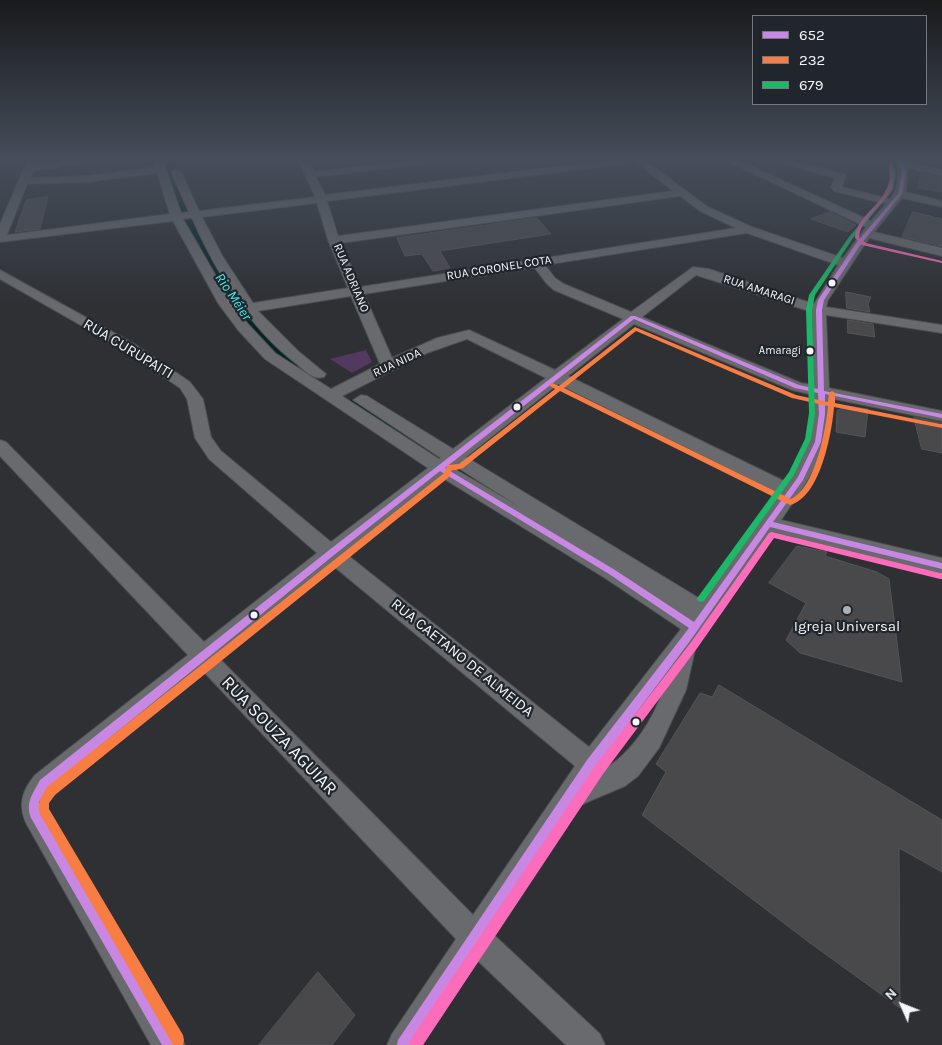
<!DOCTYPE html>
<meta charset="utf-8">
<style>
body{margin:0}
#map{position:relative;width:942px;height:1045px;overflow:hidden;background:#2e3033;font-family:Karla,sans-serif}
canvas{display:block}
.legend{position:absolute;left:752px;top:15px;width:175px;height:90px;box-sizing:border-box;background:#21262c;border:1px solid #75797e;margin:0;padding:6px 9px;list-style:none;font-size:15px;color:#f2f5f9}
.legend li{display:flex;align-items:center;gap:10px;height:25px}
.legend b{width:25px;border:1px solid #75797e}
.north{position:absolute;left:877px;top:980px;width:50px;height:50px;-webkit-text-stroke:4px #21262c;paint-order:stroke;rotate:314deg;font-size:14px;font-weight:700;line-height:20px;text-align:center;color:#f2f5f9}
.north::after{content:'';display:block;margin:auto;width:18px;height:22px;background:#f2f5f9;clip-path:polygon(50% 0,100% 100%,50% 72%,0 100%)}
</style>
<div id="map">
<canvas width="942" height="1045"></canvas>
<ul class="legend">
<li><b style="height:6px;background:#c787e3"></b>652</li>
<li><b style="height:6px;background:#f77d43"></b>232</li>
<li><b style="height:6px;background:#1ab867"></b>679</li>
</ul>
<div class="north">N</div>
</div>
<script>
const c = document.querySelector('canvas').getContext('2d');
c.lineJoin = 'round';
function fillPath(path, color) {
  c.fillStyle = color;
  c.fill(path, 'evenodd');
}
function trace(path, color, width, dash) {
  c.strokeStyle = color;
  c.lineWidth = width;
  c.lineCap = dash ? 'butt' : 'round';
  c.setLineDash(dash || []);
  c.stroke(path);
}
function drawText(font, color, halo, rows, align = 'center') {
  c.font = font + ' Karla,sans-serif';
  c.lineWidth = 4.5;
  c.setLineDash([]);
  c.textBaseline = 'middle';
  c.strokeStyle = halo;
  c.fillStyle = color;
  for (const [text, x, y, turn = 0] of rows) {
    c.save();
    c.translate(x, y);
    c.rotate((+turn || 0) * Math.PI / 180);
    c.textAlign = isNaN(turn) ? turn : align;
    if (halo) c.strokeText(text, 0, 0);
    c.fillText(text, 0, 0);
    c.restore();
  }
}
fillPath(new Path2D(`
 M366 350 372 362 352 373 330 359Z`), '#523960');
fillPath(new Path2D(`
 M159 161H171L193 213 191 216 196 220C221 274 251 321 298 359L301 363 298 367C258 377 195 251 182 220L184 217 179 213Z
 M357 398 364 400 446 451 449 457 446 463 438 465 430 463 350 410 346 405 350 400Z
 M457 460 465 462 542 509 545 516 542 523 533 525 524 523 449 474 445 468 449 462Z`), '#042424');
const building = new Path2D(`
 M921 173 942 178V192L918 188Z
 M48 197 40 229 15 232 26 200Z
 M830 212 856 225 848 232 811 219Z
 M913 212 942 219V246L902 237Z
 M537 218 551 234 440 251 450 268 433 271 422 254 405 256 397 238Z
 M846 292 871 297 868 304 870 312 847 308Z
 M848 320 873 324 875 337 848 333Z
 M847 406 868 409 865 437 836 432 837 411Z
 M914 417 942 423V453L922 449Z
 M797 546 827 552 825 556 877 572 889 579 902 682 800 653 786 640 806 603 769 583Z
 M719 685 942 820V872L899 848 900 1008 810 943 642 815 666 772 656 764 700 693 712 697Z
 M318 972 355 1015 332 1045H259Z`);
fillPath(building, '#49494c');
trace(building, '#535457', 1);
const minor = new Path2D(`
 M27 161H37L35 165 61 161H84L79 164 33 171 30 178 87 176 155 167 153 161H163L181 213 189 212 171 172 176 169 181 172 199 211 315 197 299 161H309L314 172 401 161H429L424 164 316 177 325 195 602 161H630L625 164 327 201 338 236 673 191 635 161H646L708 207 752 227 843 258 866 227 727 161H740L871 221 886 204 834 191 831 187 835 178 774 161H791L845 174 846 176 842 187 890 199C899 188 899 174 896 161H906L942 170V176L908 168 906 192 942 201V207L902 198 874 232 942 248V256L869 238 828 300 826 307 942 325V333L826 315 829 388 942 411V421L829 398C832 450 809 479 781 520L942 558V574L773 532 697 641 686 690 659 748 638 776 625 786 578 806 494 935 600 1034 605 1045H566L477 960 422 1045H387L392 1034 456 939 202 670 53 793 46 802 47 809 185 1045H151L26 823C18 804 22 791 35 775L188 655 0 456V440L6 442 204 642 317 553 209 459 195 438 187 399 180 388 126 351 0 279V270L136 345 190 382 203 399 211 437 221 451 331 542 428 468 265 359 238 330 218 303 173 221 0 242V224ZM157 173 170 214 7 235 27 184 87 182ZM680 196 700 211 736 228 360 287 341 243ZM317 203 328 240 348 288 253 303 223 257 202 217ZM192 218C217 274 249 328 298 365 306 372 313 380 324 377L326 374 298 351 258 311 351 296 380 364 331 389 275 353 248 324 231 302 183 219ZM747 233 838 265 814 304 709 269 693 267 631 312 564 284 555 278 545 265ZM534 267 547 284 554 290 623 319 555 370 469 330 437 338 392 358 364 294ZM696 275 812 312 814 385 801 383 642 317ZM634 324 792 390 814 395C814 427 807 456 788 483L568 376ZM467 339 546 378 453 449 367 396 361 395 353 400 441 458 439 459 342 396 427 353ZM558 384 780 494 702 600 466 457ZM455 466 520 507 453 468ZM441 477 605 578 681 629 589 747 345 553ZM331 564 575 766 473 915 218 657ZM665 685C654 719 632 754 600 772Z`);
trace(minor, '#4b4d4f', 2);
fillPath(minor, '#686a6d');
fillPath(new Path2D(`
 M899 161H903L906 173 902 194 861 244 824 300 822 310 824 391 942 414V418L825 394V414L821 442 803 480 773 522 942 563V569L770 527 690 641 595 768 411 1045H397L398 1040 587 760 689 628 609 574 440 471 334 555 48 788 39 802 40 813 175 1045H162L31 818C25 802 33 794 40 780L328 551 631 316H635L799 385 818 389 816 310 818 300 857 242 898 194 902 173ZM634 319 795 388 818 393 819 414 815 442 798 477 694 622 615 570 445 468Z`), '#c787e3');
fillPath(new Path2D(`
 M635 327 796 395 828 402 829 393 832 391 835 393V403L940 424H942V428L834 407C832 433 820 498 790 505L560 391 463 468 456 470H452L448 478 55 795 49 803V809L183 1035 184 1040 183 1045H173L40 814C36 803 42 796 47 787L443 474 448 465 459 464 555 389 550 386V384L552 383 559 386ZM636 331 792 398 828 406C826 430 815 488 791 499L564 388Z`), '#f77d43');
fillPath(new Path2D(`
 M891 162 893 163 896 173 893 190 853 238 815 295 812 310 815 413 811 439 794 475 704 601 701 602 698 601 697 599 698 597 789 472 805 439 809 413 806 310 809 295 849 237 889 190 892 173 889 163Z`), '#1ab867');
fillPath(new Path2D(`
 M891 162 893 163C894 172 894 179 892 187 885 206 860 217 859 238L866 243 942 261V263L862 245 855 238C856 218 878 208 886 190 891 181 890 172 889 163Z
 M772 532 940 573H942V579H940L774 538 698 647 603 774 423 1045H409L410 1040 595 766 692 641 769 533Z`), '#fb6dba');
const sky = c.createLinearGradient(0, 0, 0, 307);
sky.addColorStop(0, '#191a1c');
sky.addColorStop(0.52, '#464e5b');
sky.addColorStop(1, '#464e5b00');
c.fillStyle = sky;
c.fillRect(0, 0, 942, 307);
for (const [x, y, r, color] of [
 [832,283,4.5,"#f2f5f9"],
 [810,351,4.5,"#f2f5f9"],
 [517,407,4.5,"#f2f5f9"],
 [847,610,5,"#adb0b4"],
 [254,615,4.5,"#f2f5f9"],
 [636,722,4.5,"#f2f5f9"]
]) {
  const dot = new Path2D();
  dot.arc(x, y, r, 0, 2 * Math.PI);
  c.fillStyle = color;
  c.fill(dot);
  trace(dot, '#21262c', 2);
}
drawText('11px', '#f2f5f9', '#21262c', [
 ["Amaragi",801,351]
], 'right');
drawText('12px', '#f2f5f9', '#21262c', [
 ["RUA CORONEL COTA",499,268,-9],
 ["RUA ADRIANO",351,278,67],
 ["RUA AMARAGI",759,290,18],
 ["RUA NIDA",397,363,-25]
]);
drawText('italic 14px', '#3beae6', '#21262c', [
 ["Rio Méier",233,297,56]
]);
drawText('15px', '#f2f5f9', '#21262c', [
 ["RUA CURUPAITI",128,349,31],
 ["RUA CAETANO DE ALMEIDA",462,658,39]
]);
drawText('15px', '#f2f5f9', '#21262c', [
 ["Igreja Universal",847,627]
]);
drawText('18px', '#f2f5f9', '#21262c', [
 ["RUA SOUZA AGUIAR",279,736,46]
]);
</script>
